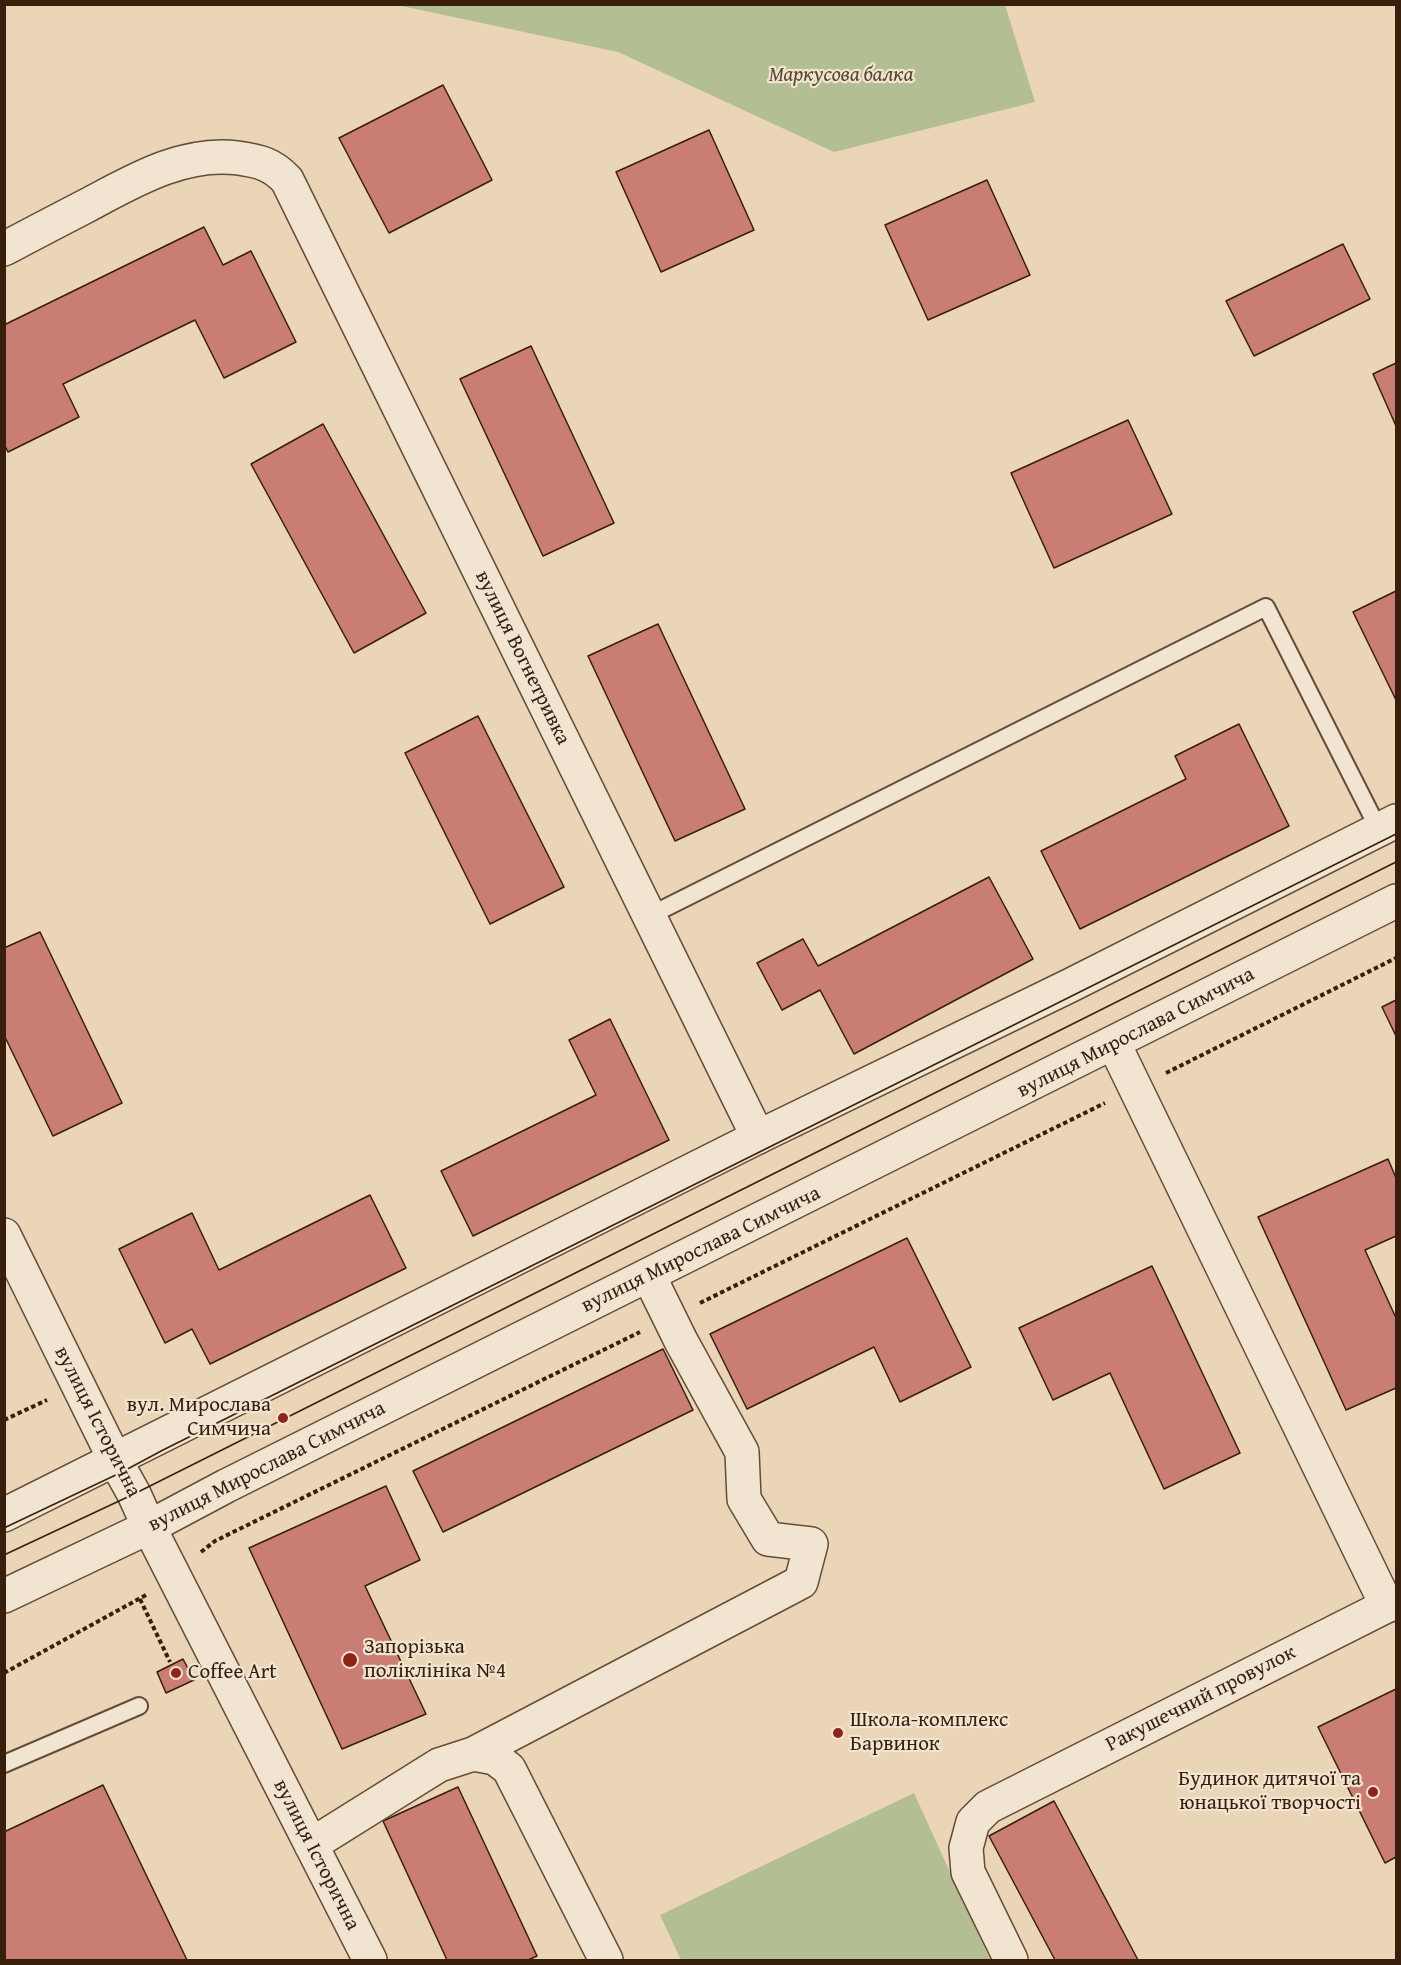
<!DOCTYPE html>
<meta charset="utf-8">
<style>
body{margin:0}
#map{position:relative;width:1401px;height:1965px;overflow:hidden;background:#ead5b7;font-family:"Gentium Book Plus",serif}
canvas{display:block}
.frame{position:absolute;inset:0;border:6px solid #371f0c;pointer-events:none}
</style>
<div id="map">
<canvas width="1401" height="1965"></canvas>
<div class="frame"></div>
</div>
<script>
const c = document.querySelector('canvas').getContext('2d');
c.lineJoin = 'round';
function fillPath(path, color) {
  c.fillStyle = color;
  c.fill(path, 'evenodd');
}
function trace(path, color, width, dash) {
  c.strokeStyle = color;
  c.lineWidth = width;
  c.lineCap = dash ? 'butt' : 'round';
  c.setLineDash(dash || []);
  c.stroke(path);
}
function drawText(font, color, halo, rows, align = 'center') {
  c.font = font + ' "Gentium Book Plus",serif';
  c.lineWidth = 4.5;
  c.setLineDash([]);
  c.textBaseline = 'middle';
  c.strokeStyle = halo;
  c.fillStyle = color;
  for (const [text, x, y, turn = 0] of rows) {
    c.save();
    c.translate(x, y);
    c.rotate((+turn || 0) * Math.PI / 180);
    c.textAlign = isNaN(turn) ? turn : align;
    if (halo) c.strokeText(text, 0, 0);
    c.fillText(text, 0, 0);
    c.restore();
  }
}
fillPath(new Path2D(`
 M397 5H1005L1035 102 834 152 618 52Z
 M914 1793 990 1960H681L660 1915Z`), '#b3be92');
const building = new Path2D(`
 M443 85 492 180 389 233 339 138Z
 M709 130 754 230 661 272 616 172Z
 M987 180 1030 275 928 320 885 225Z
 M204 227 223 265 251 251 296 342 224 378 195 320 63 384 79 417 8 452 4 444V325Z
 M1343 244 1370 299 1254 356 1226 301Z
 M531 346 614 523 543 556 460 379Z
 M1396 363V426L1373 374Z
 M1128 420 1172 514 1054 568 1011 473Z
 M323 424 426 613 354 653 251 464Z
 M1396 591V700L1353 612Z
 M658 624 745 809 675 841 588 656Z
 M478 716 564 887 490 924 405 753Z
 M1239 724 1289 826 1080 929 1041 851 1186 779 1175 756Z
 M989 877 1033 959 854 1054 820 990 782 1010 757 963 803 939 818 966Z
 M40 932 122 1103 53 1136 4 1035V948Z
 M1396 1000V1036L1382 1007Z
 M610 1019 669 1140 473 1236 441 1171 596 1095 569 1040Z
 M1388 1159 1396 1178V1236L1365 1250 1396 1318V1388L1346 1410 1258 1217Z
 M370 1195 406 1268 210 1364 192 1329 165 1343 119 1249 192 1213 219 1270Z
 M907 1238 971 1367 900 1402 874 1347 747 1409 710 1334Z
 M1152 1266 1240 1453 1164 1489 1110 1373 1053 1400 1019 1328Z
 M663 1349 693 1410 443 1532 413 1471Z
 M386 1486 420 1560 365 1586 426 1714 342 1749 249 1548Z
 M183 1659 194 1680 166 1693 157 1672Z
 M1396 1689V1857L1385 1863 1318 1727Z
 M103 1785 187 1960H4V1832Z
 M458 1787 537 1956 528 1960H447L383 1821Z
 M1054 1801 1138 1960H1055L989 1836Z`);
fillPath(building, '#ca7d75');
trace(building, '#371f0c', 1.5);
const service = new Path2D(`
 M649 916 1266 607 1379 830
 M4 1764 139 1706`);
const minor = new Path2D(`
 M4 249C32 234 59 220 86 206 133 181 183 151 238 158 259 161 272 164 287 180L758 1137
 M1114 1044 1387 1606
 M4 1235 115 1460 134 1494 149 1527 370 1960
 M473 1754 801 1582 811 1544 768 1539 744 1499 742 1452 681 1341 649 1276
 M311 1845 439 1765 473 1754 495 1758 509 1769 606 1960
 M1011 1960 968 1872 966 1848 973 1822 988 1807 1396 1601`);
const tertiary = new Path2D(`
 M4 1515 758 1137 1069 986 1396 821
 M4 1596 149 1527 226 1486 1396 901`);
trace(service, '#644c37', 20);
trace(minor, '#644c37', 36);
trace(tertiary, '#644c37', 36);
trace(new Path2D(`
 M1166 1073 1396 958
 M700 1303 1105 1103
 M4 1420 47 1400
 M201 1552 215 1541 640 1332
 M140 1599 170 1662
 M4 1673 146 1595`), '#371f0c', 4, [4.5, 3]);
trace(service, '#f1e4d0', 16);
trace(minor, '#f1e4d0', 33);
trace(tertiary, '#f1e4d0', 33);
trace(new Path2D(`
 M4 1528 122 1472 163 1450 1396 834
 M4 1555 134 1494 1396 862`), '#371f0c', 1.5);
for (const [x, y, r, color] of [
 [283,1418,6,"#8f2418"],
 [350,1660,8,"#8f2418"],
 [176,1673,6,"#8f2418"],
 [838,1733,6,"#8f2418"],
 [1373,1792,6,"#8f2418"]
]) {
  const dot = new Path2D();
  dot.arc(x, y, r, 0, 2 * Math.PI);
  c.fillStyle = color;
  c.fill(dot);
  trace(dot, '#f1e4d0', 2);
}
drawText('italic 21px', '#56472e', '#f1e4d0', [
 ["Маркусова балка",841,76]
]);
drawText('21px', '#371f0c', '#f1e4d0', [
 ["вулиця Вогнетривка",522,658,64],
 ["вулиця Мирослава Симчича",1136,1033,-27],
 ["вулиця Мирослава Симчича",701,1250,-26],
 ["вулиця Історична",97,1422,63],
 ["вулиця Мирослава Симчича",267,1467,-27],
 ["Ракушечний провулок",1201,1699,-27],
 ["вулиця Історична",316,1855,63]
]);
drawText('21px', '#371f0c', '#f1e4d0', [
 ["вул. Мирослава",271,1406,"right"],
 ["Симчича",271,1430,"right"],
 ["Запорізька",364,1648],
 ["поліклініка №4",364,1672],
 ["Coffee Art",188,1673],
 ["Школа-комплекс",850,1721],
 ["Барвинок",850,1745],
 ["Будинок дитячої та",1361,1780,"right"],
 ["юнацької творчості",1361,1804,"right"]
], 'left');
</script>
